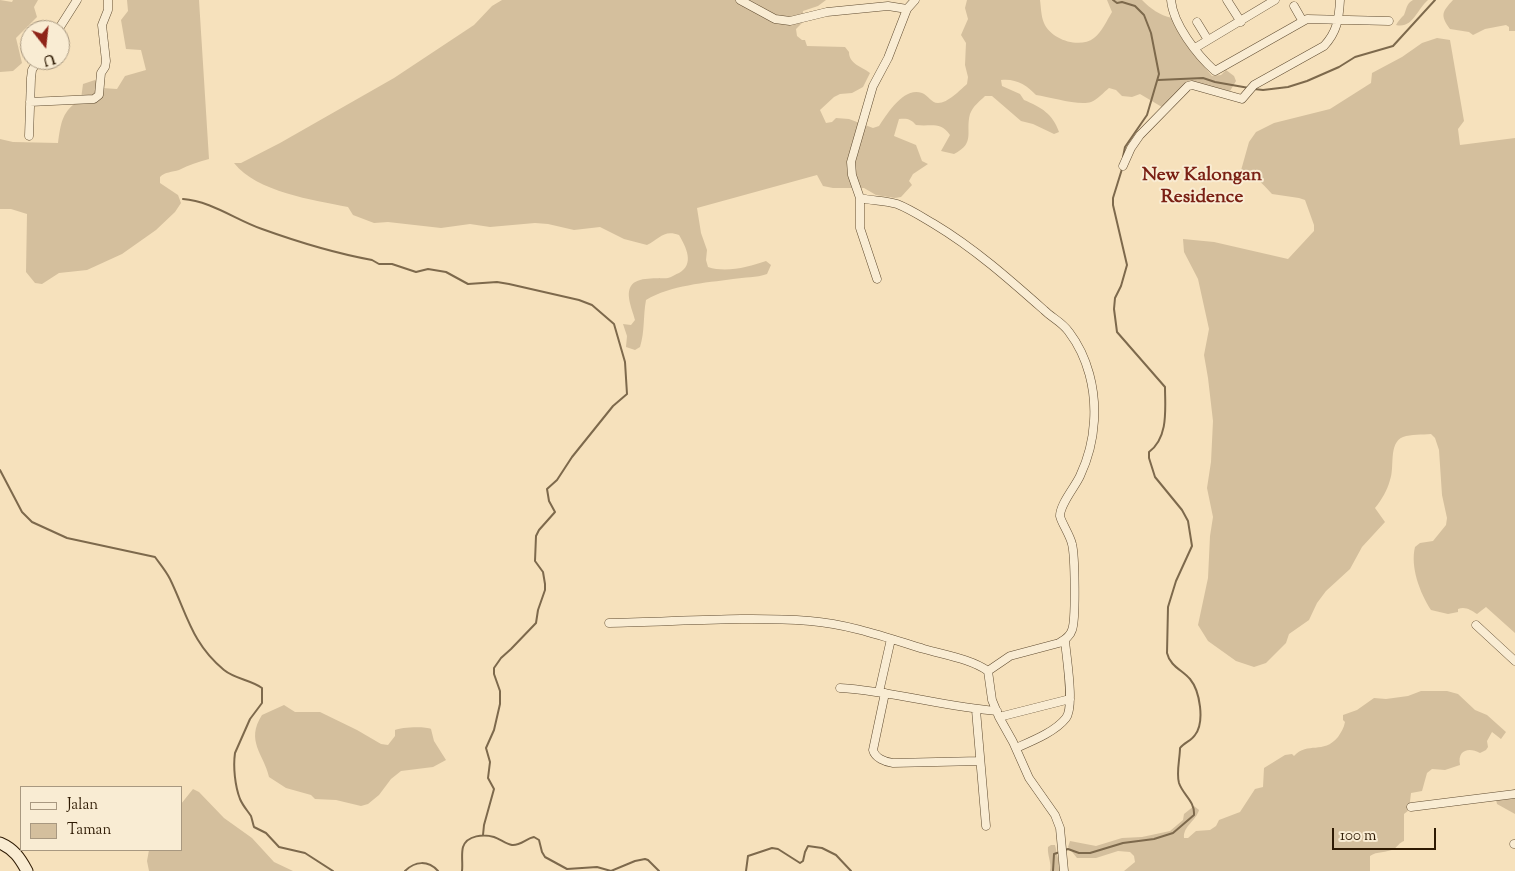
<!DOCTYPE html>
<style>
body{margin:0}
#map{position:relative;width:1515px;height:871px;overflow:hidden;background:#f6e1bc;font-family:"Sorts Mill Goudy",serif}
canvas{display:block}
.legend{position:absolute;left:20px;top:786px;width:162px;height:65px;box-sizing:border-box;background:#f9ecd3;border:1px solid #a89880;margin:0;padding:6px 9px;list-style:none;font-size:15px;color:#2e1a03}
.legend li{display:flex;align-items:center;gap:10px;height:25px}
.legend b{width:25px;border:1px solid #a89880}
.north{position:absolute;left:20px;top:20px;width:50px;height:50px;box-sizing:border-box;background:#f9ecd3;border:1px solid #a89880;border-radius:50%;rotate:164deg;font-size:14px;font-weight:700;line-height:20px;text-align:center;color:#2e1a03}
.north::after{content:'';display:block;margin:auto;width:18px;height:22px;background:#8f2418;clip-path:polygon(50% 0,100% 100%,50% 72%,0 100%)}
.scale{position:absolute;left:1332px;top:828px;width:104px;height:22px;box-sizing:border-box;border:2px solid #2e1a03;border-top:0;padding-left:6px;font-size:15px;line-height:18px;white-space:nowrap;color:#2e1a03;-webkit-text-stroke:4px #f9ecd3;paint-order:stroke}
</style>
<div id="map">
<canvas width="1515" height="871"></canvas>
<ul class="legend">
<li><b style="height:6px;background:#f9ecd3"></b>Jalan</li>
<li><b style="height:14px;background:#d4bf9d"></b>Taman</li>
</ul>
<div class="north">U</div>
<div class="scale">100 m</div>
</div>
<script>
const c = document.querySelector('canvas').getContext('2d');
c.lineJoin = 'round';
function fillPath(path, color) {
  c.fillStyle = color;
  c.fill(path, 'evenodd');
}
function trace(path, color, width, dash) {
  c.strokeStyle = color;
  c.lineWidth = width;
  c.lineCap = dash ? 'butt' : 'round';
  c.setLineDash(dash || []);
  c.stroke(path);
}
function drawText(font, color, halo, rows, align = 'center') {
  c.font = font + ' "Sorts Mill Goudy",serif';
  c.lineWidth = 4;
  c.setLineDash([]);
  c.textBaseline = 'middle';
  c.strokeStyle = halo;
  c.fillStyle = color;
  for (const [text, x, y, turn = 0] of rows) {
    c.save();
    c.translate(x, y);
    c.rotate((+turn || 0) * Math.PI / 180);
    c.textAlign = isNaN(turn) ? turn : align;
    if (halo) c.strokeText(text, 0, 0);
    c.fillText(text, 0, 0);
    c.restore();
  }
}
fillPath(new Path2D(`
 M0 0 12 2 13 0H38L34 7 37 17 16 38 22 63 13 71 0 72Z
 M127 0H199L209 159C198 162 189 165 179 170 172 172 165 172 160 177V183L178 195 181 203 175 212 156 230 122 254 87 270 59 273 42 284 35 283 26 272 27 214 11 209H0V139L13 142 58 143C61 122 62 111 81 99L83 84 95 80 102 88 117 89 125 76 146 70 141 50 126 49 121 20 128 11Z
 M502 0H826L818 6 803 11 802 23 796 29 797 36 802 40H805L807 46 845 47 849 52C849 64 861 66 870 73L863 87 852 93 840 94 834 97 820 110 826 123 832 122 836 118 849 119 873 128 879 126C887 114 904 86 922 93 928 95 931 103 938 103 948 103 960 90 967 84L968 77 965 65 966 43 961 35 968 19 965 8 967 0H1040C1041 7 1041 16 1044 23 1051 40 1080 49 1094 38 1102 32 1107 20 1112 12L1107 0H1142C1151 9 1159 15 1172 18 1179 40 1197 58 1212 76L1221 75 1226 70 1234 76 1236 81 1230 91 1191 82 1167 110 1140 94 1132 97 1122 96 1116 90 1109 88C1104 92 1097 100 1091 102 1079 106 1050 97 1036 95 1027 85 1015 78 1001 80L1002 86 1020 94 1024 100C1041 107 1053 114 1059 132L1054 134 1033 124 1021 121 992 96H985C980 101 973 106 970 114 965 132 976 143 954 154L941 151 950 135C940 121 931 127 916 125 911 119 907 118 899 119L894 136 916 145 922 161 928 164 913 174 909 181 912 185 901 197 895 198 876 195 864 188H833L823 186 817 175 697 208 701 233 707 250 706 260 708 267C726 273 749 267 766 261L771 265 767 274C756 278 745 277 733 279 705 283 671 285 646 300 643 316 645 331 640 347L635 350 626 347 627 336 623 324 631 325 635 320C633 311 625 295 631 286 637 276 658 279 668 278 672 277 676 274 679 273 695 264 686 247 679 235 664 229 659 239 647 245L624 239 600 227 574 230 548 224 535 223 490 227 470 224 441 228 388 222 374 223 353 215 348 207C313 200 257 192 234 163H241L280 143 394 78 474 25 492 6Z
 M1413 0H1428C1417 9 1413 29 1396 25 1398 21 1401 18 1404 15 1407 8 1406 4 1413 0Z
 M1453 0H1515V31H1509V27L1506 25 1485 29 1473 35 1469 32 1450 29C1440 15 1442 12 1453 0Z
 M1437 38 1450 40 1464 121 1458 129 1460 145 1515 138V633L1486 607 1477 614C1471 610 1465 606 1458 609V612L1448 614 1431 610C1420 593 1410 567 1415 547L1420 543 1433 541 1446 525 1447 518 1442 495 1439 450 1435 438 1431 434C1422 435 1411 434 1403 437 1388 443 1395 468 1390 480 1387 491 1382 499 1375 508L1385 522 1362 547 1350 569 1326 591 1317 603 1309 620 1289 634 1286 643 1266 663 1254 667 1236 661 1208 641 1198 625 1208 578 1210 536 1213 517 1207 488 1211 462 1213 421 1208 378 1204 355 1209 329 1198 279 1184 252 1183 239 1214 242 1288 259 1314 231V225L1305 200 1299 198 1272 194C1261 182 1258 177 1240 174L1249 142 1256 132 1274 123 1330 109 1371 83 1372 73 1402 57 1422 43Z
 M1421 691H1447L1458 694 1475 710 1487 715 1506 732 1501 739 1492 732 1487 741 1488 747 1486 750 1480 753C1469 747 1457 750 1460 765L1445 770 1432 769 1427 773 1422 791 1411 793 1409 810 1404 814V841C1399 843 1398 846 1394 849 1386 853 1377 851 1370 856V871H1124L1135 862 1134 856 1130 852 1118 851 1096 858H1077L1068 847 1070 841 1096 846 1122 838 1142 837 1170 831 1183 820 1184 814 1194 806 1199 810C1196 821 1183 826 1184 838H1188L1196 831 1210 830 1216 826 1219 820 1240 812 1255 789 1263 787 1264 768 1285 755 1292 754 1294 756C1308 741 1323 755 1338 737 1341 732 1344 728 1345 722L1343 720V715L1357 710 1374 698 1386 699 1408 696Z
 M284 705 295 712H320L357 730 381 744 388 745 395 736V730C400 727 426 726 431 729L434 741 446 760 433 767 401 771 391 779 379 795 368 804 361 806 336 800 315 799 311 795 286 788 269 777C264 754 245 741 262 715Z
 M193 789 199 792 224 818 252 838 274 862 293 871H149L147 861 149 850H181V804Z
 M1515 789V814L1497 804 1495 795Z
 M1051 845H1055L1060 867 1066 871H1050C1052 863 1047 855 1048 847Z`), '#d4bf9d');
trace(new Path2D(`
 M1113 0 1117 3 1122 2 1135 6 1144 15 1151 33 1159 74 1147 115 1125 147 1123 157
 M1158 80 1203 78 1215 82 1249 88
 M1254 89 1263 90 1288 87 1307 81 1339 67 1355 57 1393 46 1435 0
 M183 199C211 201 236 220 262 229 298 242 334 253 372 260L379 264H392L416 272 428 269 446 272 468 284 497 282 509 284 579 300 592 305 614 324 625 362 627 394 613 406 572 457 557 480 547 489 549 501 555 512 539 530 536 536 535 561 543 572 545 584V590L538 610 536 623 511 649 501 658 494 668V674L500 691V704L494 730 486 748 490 762 488 778 494 789 484 825 483 835
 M0 470 22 512 32 522 67 538 155 557C160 564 166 571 170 579 187 614 192 644 224 670 235 679 251 680 262 688V703L250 719 235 753C233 767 235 786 240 799 243 806 247 810 251 816 252 819 253 824 254 827L266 833 279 847 305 853 333 871
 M1065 850 1068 849 1079 853H1090L1123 843 1154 839 1173 833 1194 815C1195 801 1183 795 1179 783 1176 773 1180 758 1180 748 1184 743 1192 740 1195 735 1205 722 1200 691 1190 679 1182 670 1170 666 1167 653L1168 607 1176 581 1192 546 1188 521 1182 510 1155 477 1149 458V452C1169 437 1165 408 1165 387L1117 332 1114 309 1115 298 1121 286 1127 265 1113 205V198L1122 169
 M405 871C415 861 428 860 438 871
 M462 871C463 864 461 854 463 847 467 835 484 834 494 837 500 839 506 844 512 845 520 846 527 838 534 837L539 840 542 852 545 857 567 869 597 867 611 871 635 861 645 859 648 860 659 871
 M746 871 748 856 772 848 778 849 800 863 803 861 805 852 808 846 822 848 836 855 851 871
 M1053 871 1054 854 1060 852`), '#7d694c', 2);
const street = new Path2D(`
 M740 0 775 19 790 21 827 12 888 6 907 9
 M915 0 907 9 888 58 873 86 851 162 852 175 860 198C872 201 885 200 897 204 910 209 922 217 934 224 974 248 1009 279 1044 310 1052 318 1062 322 1069 332 1088 357 1096 390 1094 421 1093 439 1088 459 1080 476 1075 487 1060 504 1060 516 1061 522 1070 535 1072 544 1075 556 1076 620 1072 630 1070 637 1064 640 1059 643L1010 656 988 671 992 700 999 717 1013 742 1029 778 1055 815 1060 828 1064 871
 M1171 0C1173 24 1197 55 1215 71L1307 19 1389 21
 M1227 0 1241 22
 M1294 6 1302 20
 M1197 22 1208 40
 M58 30 77 0
 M1195 48 1275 0
 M30 102 94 99 99 95 101 73 105 67 106 61 102 25 108 10V0
 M29 136 31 78 32 70 38 60
 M1123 166 1131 148 1140 135 1188 86 1192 85 1242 99 1254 85 1324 46C1337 32 1339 19 1340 0
 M860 198V228L877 279
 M609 623C676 622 744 616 810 621 849 624 888 638 924 649 945 655 971 659 988 671
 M1476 625 1515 661
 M840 688C893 691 944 707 997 711
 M879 692 891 639
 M885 693 873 750C875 758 885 762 893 763L980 761
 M976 710 986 826
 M999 717 1070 699
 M1016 748C1032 741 1055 732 1066 718 1075 706 1066 656 1065 640
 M1411 807 1515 794
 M1514 844H1515`);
const secondary = new Path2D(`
 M0 843C14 849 20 858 27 871`);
trace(street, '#604c31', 9);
trace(secondary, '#2e1a03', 13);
trace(street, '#f9ecd3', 8);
trace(secondary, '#f9ecd3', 11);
drawText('bold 19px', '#7a1f14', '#f9ecd3', [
 ["New Kalongan",1202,177],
 ["Residence",1202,199]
]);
</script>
